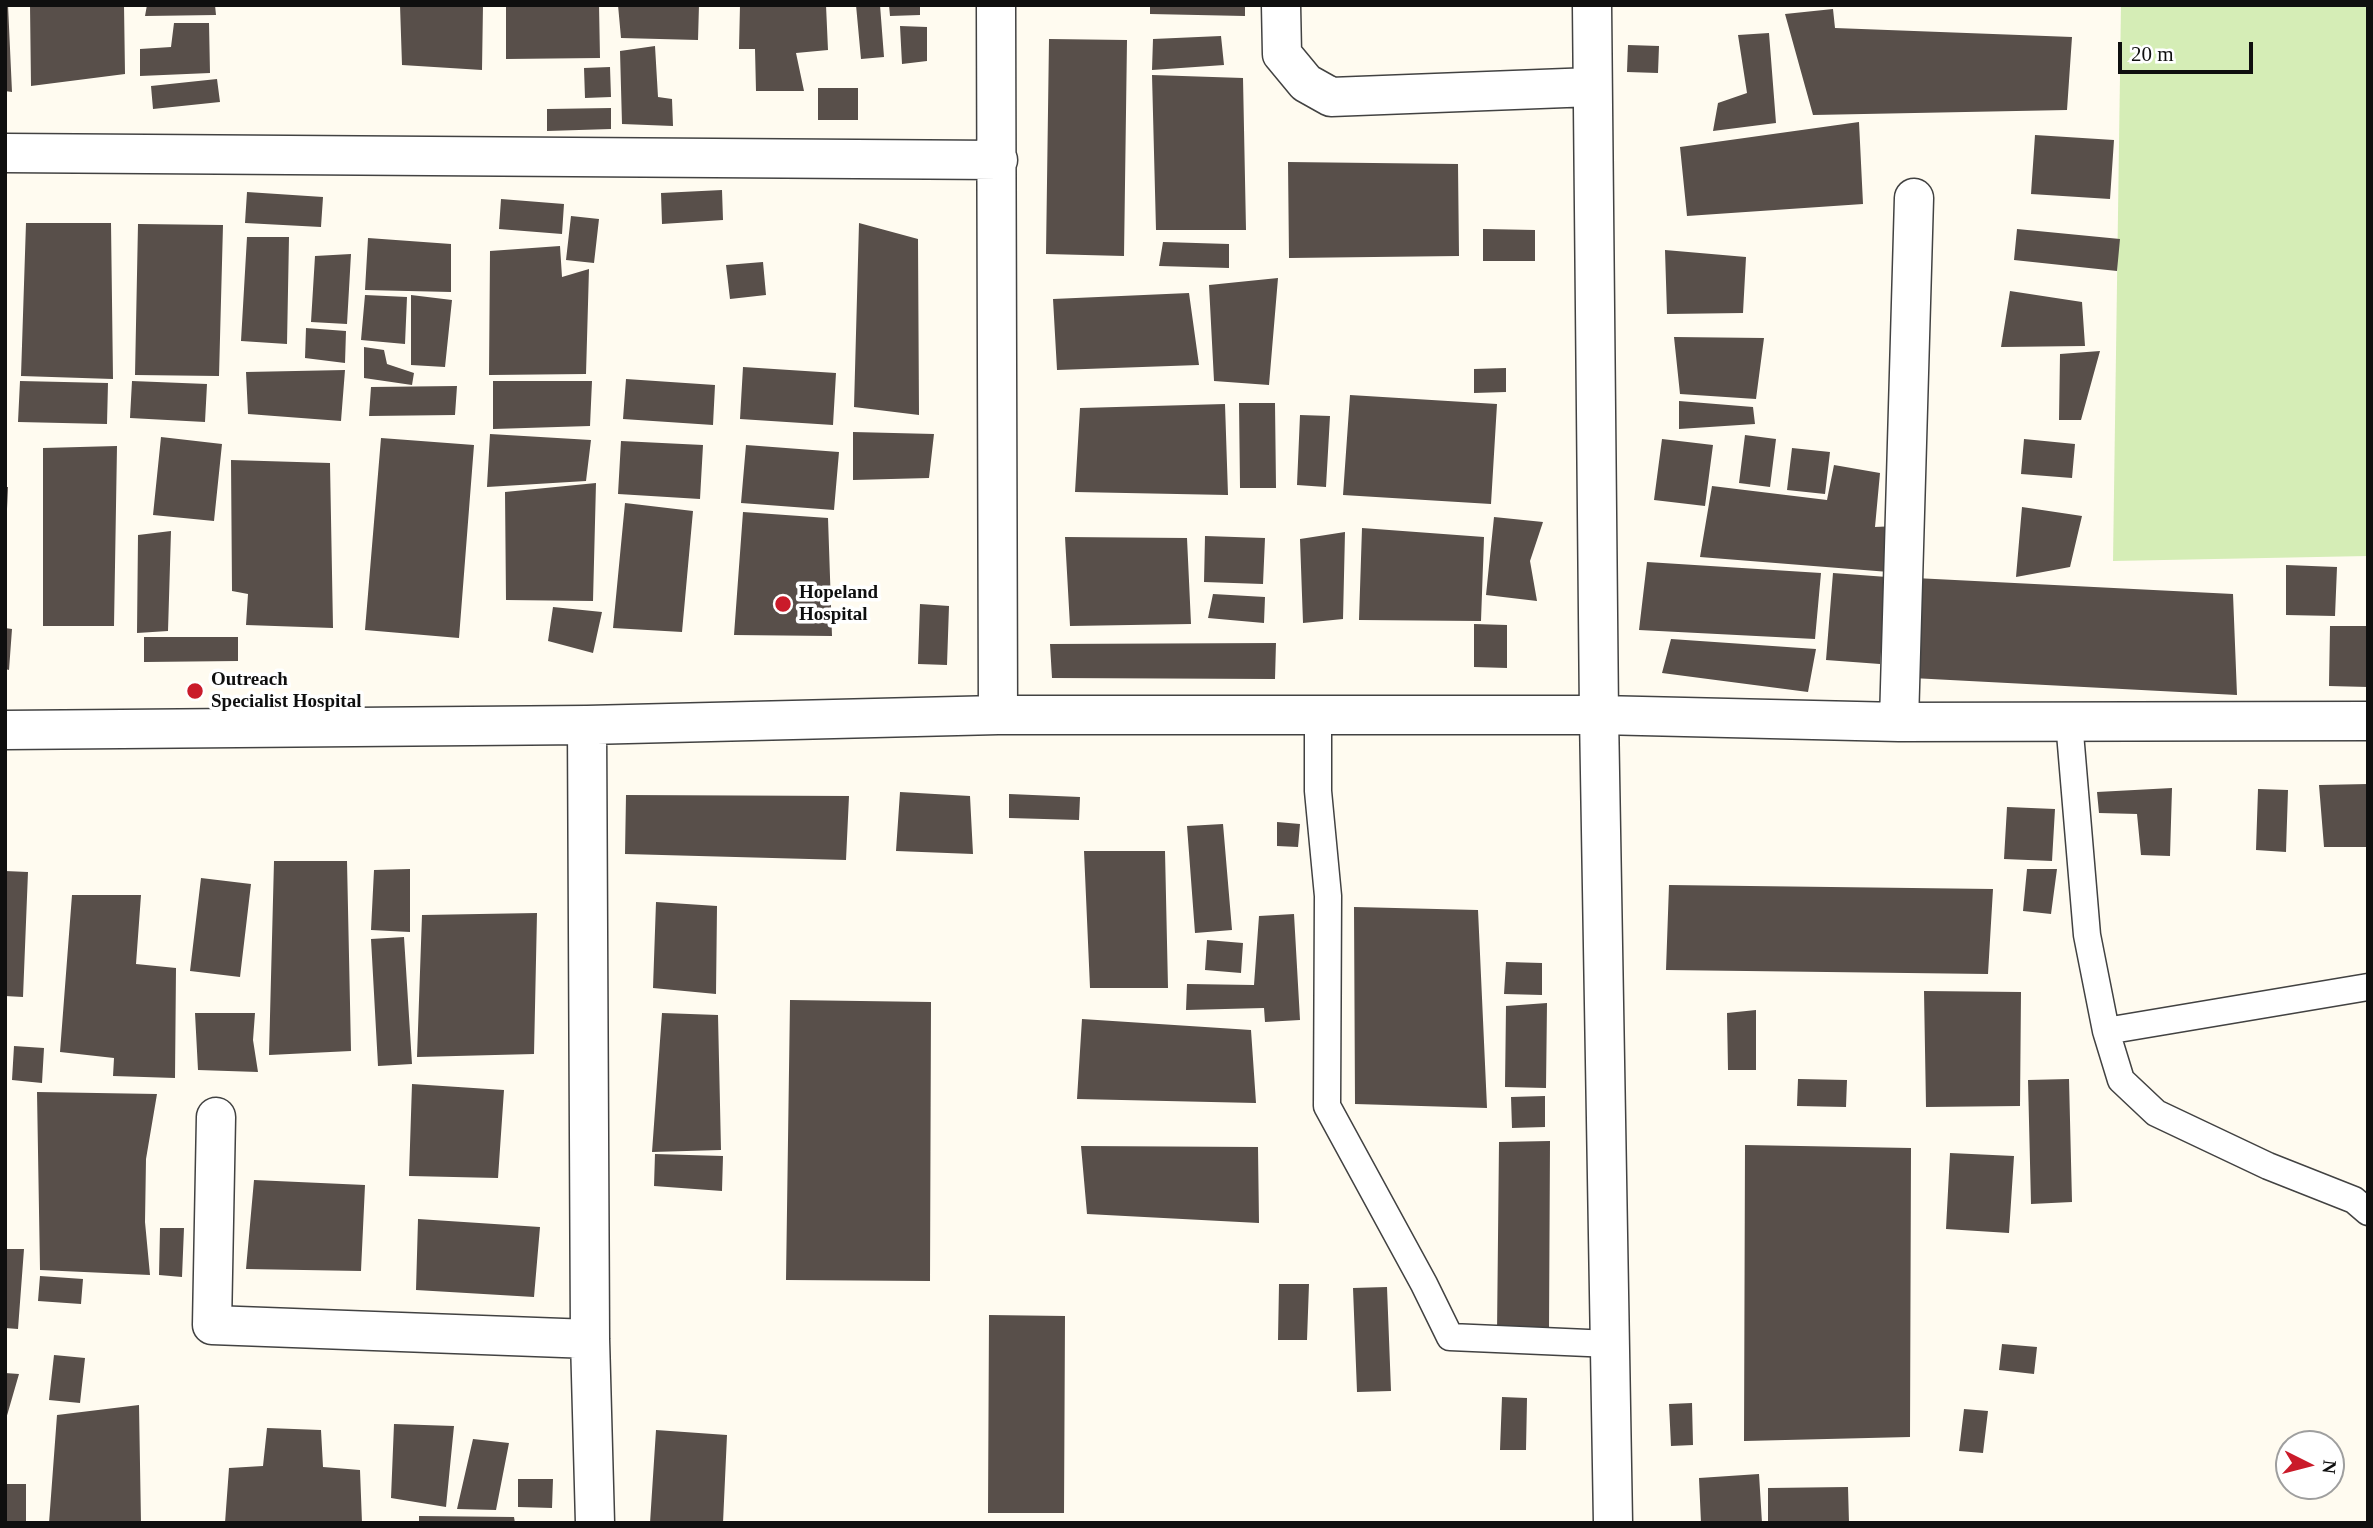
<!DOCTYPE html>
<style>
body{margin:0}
#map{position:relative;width:2373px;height:1528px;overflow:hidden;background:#fffbf0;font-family:Georgia,serif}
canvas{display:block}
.frame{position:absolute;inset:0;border:7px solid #0f0f0f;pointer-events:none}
.north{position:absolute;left:2275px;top:1430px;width:70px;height:70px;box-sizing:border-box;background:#fff;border:2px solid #9f9f9f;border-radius:50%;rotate:96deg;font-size:19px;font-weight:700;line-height:28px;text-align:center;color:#0f0f0f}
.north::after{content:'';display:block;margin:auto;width:24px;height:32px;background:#ca1b2a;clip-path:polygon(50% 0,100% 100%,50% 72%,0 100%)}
.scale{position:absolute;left:2118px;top:42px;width:135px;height:32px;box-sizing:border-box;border:4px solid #0f0f0f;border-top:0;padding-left:9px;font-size:21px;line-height:24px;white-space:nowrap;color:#0f0f0f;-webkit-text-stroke:5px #fff;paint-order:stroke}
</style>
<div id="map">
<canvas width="2373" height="1528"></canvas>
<div class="frame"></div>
<div class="north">N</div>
<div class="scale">20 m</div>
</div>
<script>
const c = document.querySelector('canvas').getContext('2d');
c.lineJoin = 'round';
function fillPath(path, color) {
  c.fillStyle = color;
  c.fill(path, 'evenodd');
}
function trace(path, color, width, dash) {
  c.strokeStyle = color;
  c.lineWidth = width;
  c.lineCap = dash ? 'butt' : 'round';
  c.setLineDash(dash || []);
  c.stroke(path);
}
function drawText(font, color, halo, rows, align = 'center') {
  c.font = font + ' Georgia,serif';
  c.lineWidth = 7;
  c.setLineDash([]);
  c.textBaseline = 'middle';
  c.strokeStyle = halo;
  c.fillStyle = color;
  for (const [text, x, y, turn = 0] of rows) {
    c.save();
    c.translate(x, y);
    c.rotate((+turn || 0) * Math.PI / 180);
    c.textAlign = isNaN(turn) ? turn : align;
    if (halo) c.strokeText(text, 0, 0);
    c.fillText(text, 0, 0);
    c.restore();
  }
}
fillPath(new Path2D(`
 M2121 5H2368V556L2113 561Z`), '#d5edb6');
fillPath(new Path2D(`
 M5 5H8L12 92 5 91Z
 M30 5H124L125 74 31 86Z
 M147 5H215L216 15 145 16Z
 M400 5H483L482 70 402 65Z
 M506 5H599L600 58 506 59Z
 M618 5H699L698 40 621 38Z
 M740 5H826L828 50 796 53 804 91H756L755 49H739Z
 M856 5H880L884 57 861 59Z
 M889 5H920V15L890 16Z
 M1150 5H1245V16L1150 14Z
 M1833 9 1835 28 2072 37 2067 110 1813 115 1785 14Z
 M174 23H209L210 73 140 76V49L171 47Z
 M900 26 927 27V61L902 64Z
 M1769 33 1776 123 1713 131 1718 103 1747 93 1738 35Z
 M1221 36 1224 65 1152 70 1153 39Z
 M1049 39 1127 40 1124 256 1046 254Z
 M1628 45 1659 46 1658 73 1627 72Z
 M655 46 658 97 672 99 673 126 622 124 620 51Z
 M610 67 611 97 585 98 584 68Z
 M1152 75 1243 78 1246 230H1156Z
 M217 79 220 102 153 109 151 86Z
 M818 88H858V120H818Z
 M611 108V129L547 131V109Z
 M1859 122 1863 204 1687 216 1680 147Z
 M2035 135 2114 140 2110 199 2031 194Z
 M1288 162 1458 164 1459 256 1289 258Z
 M722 190 723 220 662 224 661 193Z
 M247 192 323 197 321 227 245 223Z
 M501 199 564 204 562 234 499 229Z
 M571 216 599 219 594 263 566 260Z
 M26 223H111L113 379 21 376Z
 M859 223 918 239 919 415 854 407Z
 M138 224 223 225 219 376 135 375Z
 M1483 229 1535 230V261H1483Z
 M2017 229 2120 239 2117 271 2014 260Z
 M247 237H289L287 344 241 341Z
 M368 238 451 244V292L365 290Z
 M1163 242 1229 244V268L1159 266Z
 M560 246 562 277 589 269 586 374 489 375 490 251Z
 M1665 250 1746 257 1743 313 1667 314Z
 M351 254 347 324 311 322 315 256Z
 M763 262 766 295 730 299 726 265Z
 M1278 278 1269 385 1214 381 1209 285Z
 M2010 291 2082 302 2085 346 2001 347Z
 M1189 293 1199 365 1057 370 1053 299Z
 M365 295 407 297 405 344 361 340Z
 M411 295 452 300 445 367 411 365Z
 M306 328 346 331 345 363 305 358Z
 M1674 337 1764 338 1756 399 1680 394Z
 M364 347 384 350 387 364 414 373 412 385 364 378Z
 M2100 351 2081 420H2059L2060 354Z
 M743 367 836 373 833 425 740 419Z
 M1506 368V392L1474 393V369Z
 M345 370 341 421 248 414 246 372Z
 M626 379 715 385 713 425 623 419Z
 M20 381 108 383 107 424 18 422Z
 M132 381 207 384 205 422 130 418Z
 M493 381H592L590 426 493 429Z
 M457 386 455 415 369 416 371 387Z
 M1350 395 1497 404 1491 504 1343 495Z
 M1679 401 1753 407 1755 424 1679 429Z
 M1239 403H1275L1276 488H1240Z
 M1225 404 1228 495 1075 492 1080 408Z
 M1300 415 1330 416 1326 487 1297 485Z
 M853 432 934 434 929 478 853 480Z
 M490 434 591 440 586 481 487 487Z
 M1745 435 1776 439 1770 487 1739 483Z
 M161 437 222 444 214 521 153 515Z
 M381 438 474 445 459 638 365 630Z
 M1662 439 1713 445 1705 506 1654 500Z
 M2024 439 2075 444 2072 478 2021 474Z
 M621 441 703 445 700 499 618 494Z
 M746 445 839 452 834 510 741 503Z
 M117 446 114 626H43V448Z
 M1792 448 1830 452 1825 494 1787 490Z
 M231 460 330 463 333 628 246 625 248 594 232 591Z
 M1834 465 1880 473 1875 527 1896 526 1889 572 1700 557 1712 486 1827 500Z
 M596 483 593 601 506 600 505 492Z
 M5 487H8L7 509H5Z
 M625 503 693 511 682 632 613 628Z
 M2022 507 2082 516 2070 567 2016 577Z
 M743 512 828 518 832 636 734 635Z
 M1494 517 1543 522 1530 561 1537 601 1486 595Z
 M1362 528 1484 537 1481 621 1359 620Z
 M171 531 168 631 137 633 138 535Z
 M1345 532 1343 619 1303 623 1300 539Z
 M1205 536 1265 538 1263 584 1204 582Z
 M1065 537 1187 538 1191 624 1070 626Z
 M1647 562 1821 573 1815 639 1639 630Z
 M2286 565 2337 567 2335 616 2286 615Z
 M1833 573 1887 577 1880 664 1826 660Z
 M1915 578 2233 594 2237 695 1912 678Z
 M1213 594 1265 597 1264 623 1208 618Z
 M920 604 949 606 947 665 918 664Z
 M553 607 602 612 593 653 548 641Z
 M1474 624 1507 625V668L1474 667Z
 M2330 626H2368V687L2329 686Z
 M5 628 12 629 9 670 5 669Z
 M144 637H238V661L144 662Z
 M1671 639 1816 649 1808 692 1662 673Z
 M1276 643 1275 679 1052 678 1050 644Z
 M2368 784V847H2324L2319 785Z
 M2172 788 2170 856 2141 855 2137 814 2099 813 2097 792Z
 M2258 789 2288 790 2286 852 2256 850Z
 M900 792 970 796 973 854 896 851Z
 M1009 794 1080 797 1079 820 1009 818Z
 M626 795 849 796 846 860 625 854Z
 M2007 807 2055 809 2052 861 2004 859Z
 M1277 822 1300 824 1298 847 1277 846Z
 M1223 824 1232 930 1195 933 1187 826Z
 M1084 851H1165L1168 988H1090Z
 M274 861H347L351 1051 269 1055Z
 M410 869V932L371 930 374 870Z
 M2027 869H2057L2051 914 2023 911Z
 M5 871 28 872 23 997 5 996Z
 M201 878 251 884 240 977 190 971Z
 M1669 885 1993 889 1988 974 1666 970Z
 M72 895H141L136 964 176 968 175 1078 113 1076 114 1058 60 1052Z
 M656 902 717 906 716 994 653 988Z
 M1354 907 1478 910 1487 1108 1355 1104Z
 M537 913 534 1054 417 1057 422 915Z
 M1294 914 1300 1020 1265 1022 1264 1008 1186 1010 1187 984 1254 985 1259 916Z
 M404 937 412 1064 378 1066 371 939Z
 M1207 940 1243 943 1241 973 1205 970Z
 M1506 962 1542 963V995L1504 994Z
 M1924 991 2021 992 2020 1106 1926 1107Z
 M790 1000 931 1002 930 1281 786 1280Z
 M1547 1003 1546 1088 1505 1087 1506 1006Z
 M1756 1010V1070H1728L1727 1013Z
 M195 1013H255L253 1040 258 1072 198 1070Z
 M662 1013 718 1015 721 1150 652 1152Z
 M1082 1019 1251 1030 1256 1103 1077 1099Z
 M14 1046 44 1048 42 1083 12 1080Z
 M1798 1079 1847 1080 1846 1107 1797 1106Z
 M2069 1079 2072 1202 2031 1204 2028 1080Z
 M412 1084 504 1090 498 1178 409 1176Z
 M37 1092 157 1094 146 1159 145 1222 150 1275 40 1270Z
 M1545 1096V1127L1512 1128 1511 1097Z
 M1550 1141 1549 1330 1497 1333 1499 1142Z
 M1745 1145 1911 1148 1910 1437 1744 1441Z
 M1081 1146 1258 1147 1259 1223 1087 1214Z
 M1950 1153 2014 1156 2009 1233 1946 1229Z
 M655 1154 723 1156 722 1191 654 1186Z
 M254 1180 365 1185 361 1271 246 1269Z
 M418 1219 540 1227 534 1297 416 1290Z
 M160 1228H184L182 1277 159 1275Z
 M5 1249H24L18 1329 5 1328Z
 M40 1276 83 1279 81 1304 38 1301Z
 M1279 1284H1309L1307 1340H1278Z
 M1387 1287 1391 1391 1357 1392 1353 1288Z
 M989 1315 1065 1316 1064 1513H988Z
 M2002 1344 2037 1347 2034 1374 1999 1370Z
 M54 1355 85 1358 80 1403 49 1400Z
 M5 1373 19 1374 6 1419 5 1418Z
 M1502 1397 1527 1398 1526 1450H1500Z
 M1692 1403 1693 1445 1671 1446 1669 1404Z
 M139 1405 141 1523H49L57 1415Z
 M1964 1409 1988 1411 1983 1453 1959 1451Z
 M394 1424 454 1426 446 1507 391 1498Z
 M267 1428 321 1430 323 1467 360 1470 362 1523H225L229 1468 263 1466Z
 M656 1430 727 1435 723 1523H650Z
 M473 1439 509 1443 496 1510 457 1509Z
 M1759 1474 1762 1523H1701L1699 1478Z
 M518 1479H553L552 1508 518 1507Z
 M5 1484H26V1523H5Z
 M1848 1487 1849 1523H1768V1488Z
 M419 1516 514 1517 515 1523H419Z`), '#584f4a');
const service = new Path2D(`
 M1318 716V791L1328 896 1327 1106 1424 1284 1450 1337 1611 1344
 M2069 721 2087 935 2106 1031 2121 1080 2156 1113 2268 1166 2354 1200 2368 1212
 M2106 1031 2368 987`);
const minor = new Path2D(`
 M996 5 998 715
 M1281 5 1282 54 1306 83 1331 97 1592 87
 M1592 5 1599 715 1613 1523
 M5 153 998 160
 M1899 722 1914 198
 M587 725 590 1339 595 1523
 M5 730 587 725 998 715H1599L1899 722 2368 721
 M216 1117 212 1325 590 1339`);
trace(service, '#424242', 29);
trace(minor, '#424242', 41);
trace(service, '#fff', 26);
trace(minor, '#fff', 38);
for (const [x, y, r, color] of [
 [783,604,9,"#ca1b2a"],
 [195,691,9,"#ca1b2a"]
]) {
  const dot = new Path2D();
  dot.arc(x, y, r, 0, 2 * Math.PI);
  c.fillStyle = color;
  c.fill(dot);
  trace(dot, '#fff', 2.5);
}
drawText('bold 19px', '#0f0f0f', '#fff', [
 ["Hopeland",799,593],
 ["Hospital",799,615],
 ["Outreach",211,680],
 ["Specialist Hospital",211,702]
], 'left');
</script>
